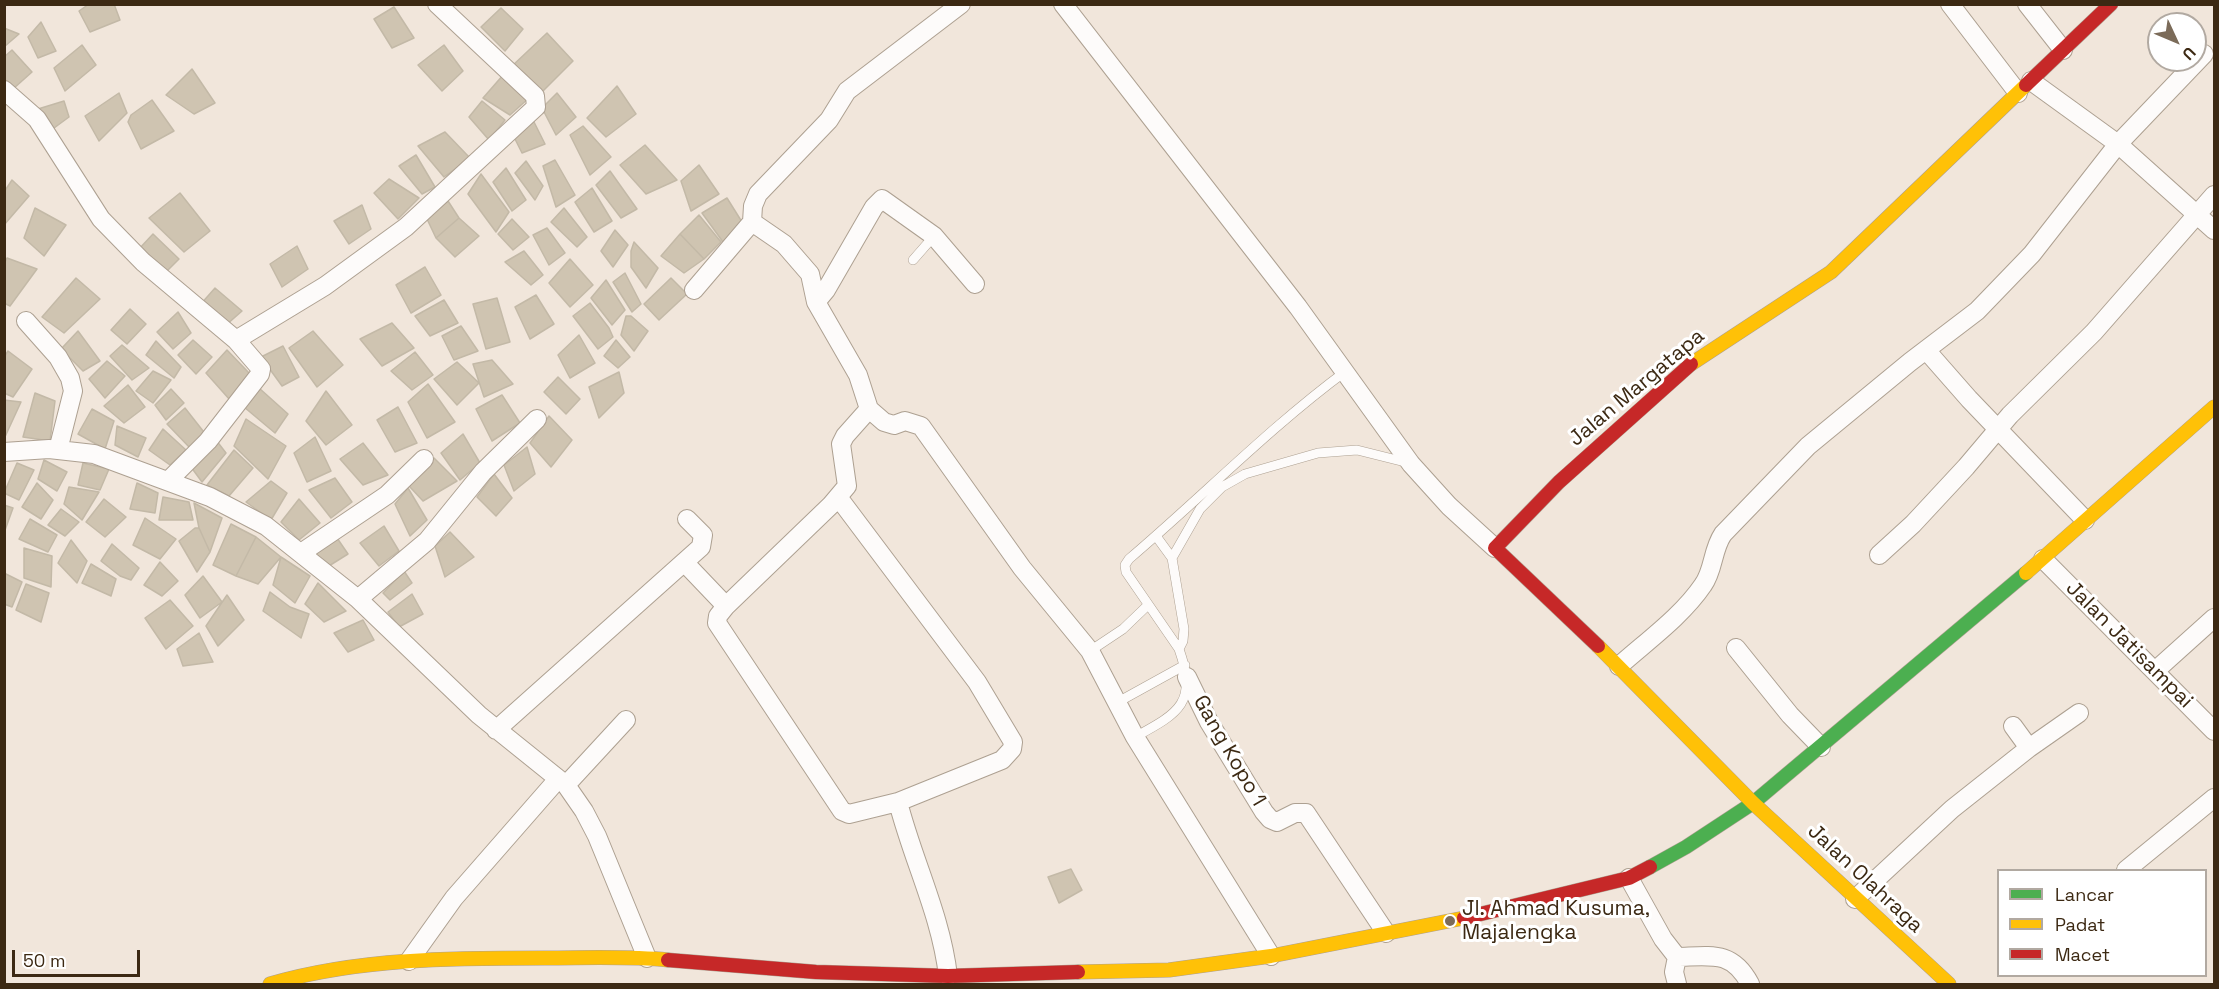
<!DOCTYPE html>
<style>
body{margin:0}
#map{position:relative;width:2219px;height:989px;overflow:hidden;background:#f1e6db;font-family:"Space Grotesk",sans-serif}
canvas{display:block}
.frame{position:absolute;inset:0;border:6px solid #3c2913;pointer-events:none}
.legend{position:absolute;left:1997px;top:869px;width:210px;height:108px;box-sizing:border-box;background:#fff;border:2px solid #b1a9a1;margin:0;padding:8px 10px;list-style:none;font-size:18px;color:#3c2913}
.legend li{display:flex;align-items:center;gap:12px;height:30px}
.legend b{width:30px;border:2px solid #b1a9a1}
.north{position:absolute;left:2147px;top:12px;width:60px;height:60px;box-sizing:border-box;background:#fff;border:2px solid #b1a9a1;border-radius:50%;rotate:134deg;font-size:16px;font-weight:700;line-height:24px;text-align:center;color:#3c2913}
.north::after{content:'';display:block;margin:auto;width:21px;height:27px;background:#7b6b59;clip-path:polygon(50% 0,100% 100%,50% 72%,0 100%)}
.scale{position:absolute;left:12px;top:950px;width:128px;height:27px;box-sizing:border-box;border:3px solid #3c2913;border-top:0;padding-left:8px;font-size:18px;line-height:21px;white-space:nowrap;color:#3c2913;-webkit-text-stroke:4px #fff;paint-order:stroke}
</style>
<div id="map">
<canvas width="2219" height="989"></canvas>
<div class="frame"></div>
<ul class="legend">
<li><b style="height:8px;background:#4caf50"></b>Lancar</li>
<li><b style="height:8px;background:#ffc107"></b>Padat</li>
<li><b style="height:8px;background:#c62828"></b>Macet</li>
</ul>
<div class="north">U</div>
<div class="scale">50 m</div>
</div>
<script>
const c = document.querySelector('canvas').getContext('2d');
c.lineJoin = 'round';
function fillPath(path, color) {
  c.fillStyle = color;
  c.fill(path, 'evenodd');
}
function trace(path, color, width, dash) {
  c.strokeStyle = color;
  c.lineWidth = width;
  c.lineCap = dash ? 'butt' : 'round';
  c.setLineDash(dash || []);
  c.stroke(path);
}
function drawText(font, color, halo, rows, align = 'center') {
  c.font = font + ' "Space Grotesk",sans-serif';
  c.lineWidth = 6;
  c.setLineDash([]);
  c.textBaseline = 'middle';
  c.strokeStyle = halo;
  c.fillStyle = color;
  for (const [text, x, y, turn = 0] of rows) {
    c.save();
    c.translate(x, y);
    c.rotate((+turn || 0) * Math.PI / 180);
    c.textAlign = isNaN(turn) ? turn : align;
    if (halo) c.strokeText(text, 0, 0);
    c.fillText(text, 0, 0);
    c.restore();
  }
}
const building = new Path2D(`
 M89 4H114L120 20 90 32 79 11Z
 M394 7 414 38 392 48 374 19Z
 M501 8 523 29 505 51 481 27Z
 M41 22 56 51 38 58 28 37Z
 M4 28 19 34 4 47Z
 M547 33 573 61 541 93 511 67Z
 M82 45 96 65 65 91 54 68Z
 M444 45 463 71 442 91 418 65Z
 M12 50 32 72 13 89 4 83V57Z
 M192 69 215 103 194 114 166 95Z
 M504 74 529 98 510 115 483 98Z
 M617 86 636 114 606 137 587 118Z
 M119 93 127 113 99 141 85 116Z
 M557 93 576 117 556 135 542 108Z
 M152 100 174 131 141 149 128 122 131 115Z
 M64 101 69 117 50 131 38 109Z
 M482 101 505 120 489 140 469 117Z
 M533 120 545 144 522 153 512 133Z
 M583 126 611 157 590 175 570 135Z
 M445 132 470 158 444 177 418 146Z
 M645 145 677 180 646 194 620 165Z
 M416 155 435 187 422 194 399 166Z
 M555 160 575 195 556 207 543 166Z
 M526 161 543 186 535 200 515 173Z
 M699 165 719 194 691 211 681 181Z
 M506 168 526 200 512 211 493 182Z
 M610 171 637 209 621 218 596 185Z
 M481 174 509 212 496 232 468 194Z
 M389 179 419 198 398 219 374 193Z
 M12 180 29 196 4 225V192Z
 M592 188 612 221 594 232 575 202Z
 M180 193 210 231 184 252 149 218Z
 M727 198 742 222 723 242 702 213Z
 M448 201 459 218 436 238 427 219Z
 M362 205 371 229 349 244 334 221Z
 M35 208 66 225 44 256 24 238Z
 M564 208 587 237 577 247 551 222Z
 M699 215 721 242 704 259 680 234Z
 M459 218 479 236 455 257 436 238Z
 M512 219 529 237 513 250 498 234Z
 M547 228 565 253 549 265 533 235Z
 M615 230 628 245 613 267 601 251Z
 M153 234 179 259 164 274 138 250Z
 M680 234 704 259 684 273 661 256Z
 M634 242 658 268 646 288 631 267V251Z
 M297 246 308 269 282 287 270 264Z
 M524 251 543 275 531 285 505 262Z
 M7 258 37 269 10 306 4 303V264Z
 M570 259 593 285 570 307 549 283Z
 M425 267 441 295 411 313 396 285Z
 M625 273 641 304 632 312 613 282Z
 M76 278 100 299 64 333 42 317Z
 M671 278 687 294 659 320 644 304Z
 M606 280 625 310 612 325 591 298Z
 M215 288 242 311 225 326 200 305Z
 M536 295 554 324 530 339 515 307Z
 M497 298 510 342 486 349 473 304Z
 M444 300 458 323 430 336 415 316Z
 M590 303 609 328 613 337 598 349 573 316Z
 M130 309 146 324 127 344 111 330Z
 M178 312 191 333 173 349 157 332Z
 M626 316H631L648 331 634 351 621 335Z
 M392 323 414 348 382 366 360 339Z
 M461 326 478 351 454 360 442 336Z
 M78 331 100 361 83 371 61 349Z
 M313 331 343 365 317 387 289 348Z
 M579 335 595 363 570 378 558 355Z
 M193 340 212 357 196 374 178 355Z
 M616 340 630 357 618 368 604 356Z
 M156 341 181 367 174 378 146 355Z
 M122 345 149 368 132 380 110 356Z
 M283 346 299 377 282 386 261 357Z
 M227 350 251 375 230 400 206 373Z
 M8 351 32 369 13 397 4 393V357Z
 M415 352 433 375 412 390 391 371Z
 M492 360 513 384 484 397 473 364Z
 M107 361 125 376 105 398 89 379Z
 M457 362 479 383 457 405 434 379Z
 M153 371 171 380 153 403 136 391Z
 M619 372 624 393 599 418 589 387Z
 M558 377 580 399 566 414 544 392Z
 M428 384 455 422 427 438 408 402Z
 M128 385 145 407 124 423 104 406Z
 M259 388 288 414 275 433 244 407Z
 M171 389 184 403 166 420 155 405Z
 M326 391 352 425 326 445 306 421Z
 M35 393 55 401 50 441 23 437Z
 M502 395 520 423 492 441 476 409Z
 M4 400 21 402 4 439Z
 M398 407 417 443 395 452 377 420Z
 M185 408 207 436 191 449 167 424Z
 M92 409 114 421 105 449 78 434Z
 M549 416 572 440 551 467 530 443Z
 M246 419 286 446 268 479 234 446Z
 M117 426 146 438 138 457 115 445Z
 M163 429 186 450 170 465 149 450Z
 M463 434 480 463 460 480 441 453Z
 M315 437 331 471 307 482 294 453Z
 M216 440 226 453 202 482 191 467Z
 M363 443 388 475 363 485 340 459Z
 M527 447 535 474 514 491 504 465Z
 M234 450 253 468 229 496 207 485Z
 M434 458 457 481 423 501 409 486Z
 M44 460 67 472 57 491 38 479Z
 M17 463 34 470 19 500 4 493Z
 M83 463 109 469 100 490 78 485Z
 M494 474 512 498 496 516 477 497Z
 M335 478 352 502 331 518 309 490Z
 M271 481 287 493 271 520 246 502Z
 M37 483 53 500 41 519 22 507Z
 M137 483 158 493 155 513 130 509Z
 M69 487 99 492 82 520 64 504Z
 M408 488 427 520 410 536 395 504Z
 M163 497 189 502 193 520H159Z
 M104 499 126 517 105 537 86 522Z
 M299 499 320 523 299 540 281 522Z
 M194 503 222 518 210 552 199 528Z
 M4 505 13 508 4 533Z
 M61 509 79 522 65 536 48 525Z
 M145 518 176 539 160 559 133 545Z
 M30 519 57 535 48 552 19 539Z
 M231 524 256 537 236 576 213 565Z
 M384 526 399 551 379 566 360 543Z
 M195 528H199L210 552 197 572 179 541Z
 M450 532 474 557 445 577 435 546Z
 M335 535 348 554 324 569 311 551Z
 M256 537 281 557 258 584 236 576Z
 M71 540 87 561 77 583 58 563Z
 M112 544 139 568 131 580 120 576 101 561Z
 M24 548 52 556 51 587 24 578Z
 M281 557 310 576 295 603 273 585Z
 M160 562 178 581 162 596 144 585Z
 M91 564 116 579 111 596 82 583Z
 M404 571 412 583 390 600 383 593Z
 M4 573 22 582 12 607 4 604Z
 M203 576 222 602 200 618 185 595Z
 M318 583 346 611 324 622 305 604Z
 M26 584 49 593 41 622 16 610Z
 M270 592 290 607 309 614 301 638 263 611Z
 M412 594 423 614 399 627 388 612Z
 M227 595 244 620 218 646 206 626Z
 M170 600 193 626 166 649 145 618Z
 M363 620 374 640 348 652 334 633Z
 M199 633 213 662 183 666 177 649Z
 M1071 869 1082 890 1059 903 1048 877Z`);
fillPath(building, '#cfc4b1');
trace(building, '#c3b9a7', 1.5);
const lane = new Path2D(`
 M913 260 934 236
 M1156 536 1172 558
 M1179 649 1126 572 1125 565 1129 559C1202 497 1269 428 1346 371
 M1090 651 1123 629 1148 605
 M1118 702 1185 665
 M1135 737C1179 713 1198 703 1179 649L1183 641 1184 629 1172 558 1200 509 1222 487 1245 474 1318 453 1357 450 1409 463`);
const street = new Path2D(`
 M1063 4 1298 307 1411 464 1449 506 1495 548
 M1950 4 2018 93
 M2027 4 2063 50
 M2031 81 2118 144 2214 230
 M4 90 37 119 101 219 143 262 236 340 261 369 260 374 208 441 169 480
 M752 222 784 244 810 274 816 302 858 375 869 409 884 422 894 425 905 421 921 426 1022 568 1090 651 1135 737 1271 956
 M694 290 752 222 753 206 758 194 829 120 847 91 961 4
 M816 302 826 290 874 207 882 199 934 236 975 284
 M26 321 58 357 70 378 73 391 58 450
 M236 340 325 286 406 227 536 107 535 96 437 4
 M1926 350 1969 399 2085 520
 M4 452 49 449 94 454 210 497 266 526 358 599 479 715 566 785 584 811 597 836 647 958
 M838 497 977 682 1013 742 1012 749 1002 760 898 802 849 814 842 811 717 623 718 616 726 606 831 505 847 486 841 444 845 436 869 409
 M301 553 387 495 424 459
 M1879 555 1913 524 1966 467 2010 415 2094 332 2214 195
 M2043 559 2214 731
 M684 562 726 606
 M358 599 427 541 483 472 537 419
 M1736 648 1790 715 1821 747
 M1619 666C1647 641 1682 616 1703 585 1714 570 1712 550 1723 534L1808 446 1910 362 1977 311 2032 254 2118 144 2204 54
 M2155 671 2214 618
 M1187 677 1209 722 1264 812 1270 819 1277 822 1295 813H1306L1386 933
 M2013 726 2029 748
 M496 730 701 547 703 535 687 519
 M566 785 626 720
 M898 802C913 861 941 915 948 976
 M2126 870 2214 798
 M1629 878 1663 939 1677 957C1711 956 1732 950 1750 984
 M1855 899 1952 809 2029 748 2079 713
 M409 961 454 898 558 779
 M1677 984 1674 972 1677 957`);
const fast = new Path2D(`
 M1650 867 1686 847 1753 803 2026 573`);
const slow = new Path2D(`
 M1691 364 1831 272 2026 85
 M2026 573 2214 407
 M1598 646 1753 803 1949 984
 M1078 972 1169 970 1271 956 1464 918
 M270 984C359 958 454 958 545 958 586 958 628 956 668 960`);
const jam = new Path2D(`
 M2026 85 2111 4
 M1598 646 1495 548 1559 482 1691 364
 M1464 918 1629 878 1650 867
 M668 960 816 972 948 976 1078 972`);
trace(lane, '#ada091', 10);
trace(street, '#ada091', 20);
trace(fast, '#ada091', 15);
trace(slow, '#ada091', 15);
trace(jam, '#ada091', 15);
trace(lane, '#fdfbfa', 9);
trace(street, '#fdfbfa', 18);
trace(fast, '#4caf50', 14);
trace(slow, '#ffc107', 14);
trace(jam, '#c62828', 14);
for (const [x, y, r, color] of [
 [1450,921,6,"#7b6b59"]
]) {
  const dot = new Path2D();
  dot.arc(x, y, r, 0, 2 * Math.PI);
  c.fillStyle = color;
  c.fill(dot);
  trace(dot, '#fff', 2);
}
drawText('21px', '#3c2913', '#fff', [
 ["Jalan Margatapa",1637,388,-40],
 ["Jalan Jatisampai",2129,645,45],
 ["Gang Kopo 1",1229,751,60],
 ["Jalan Olahraga",1865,879,43]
]);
drawText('21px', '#3c2913', '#fff', [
 ["Jl. Ahmad Kusuma,",1462,909],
 ["Majalengka",1462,933]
], 'left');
</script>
